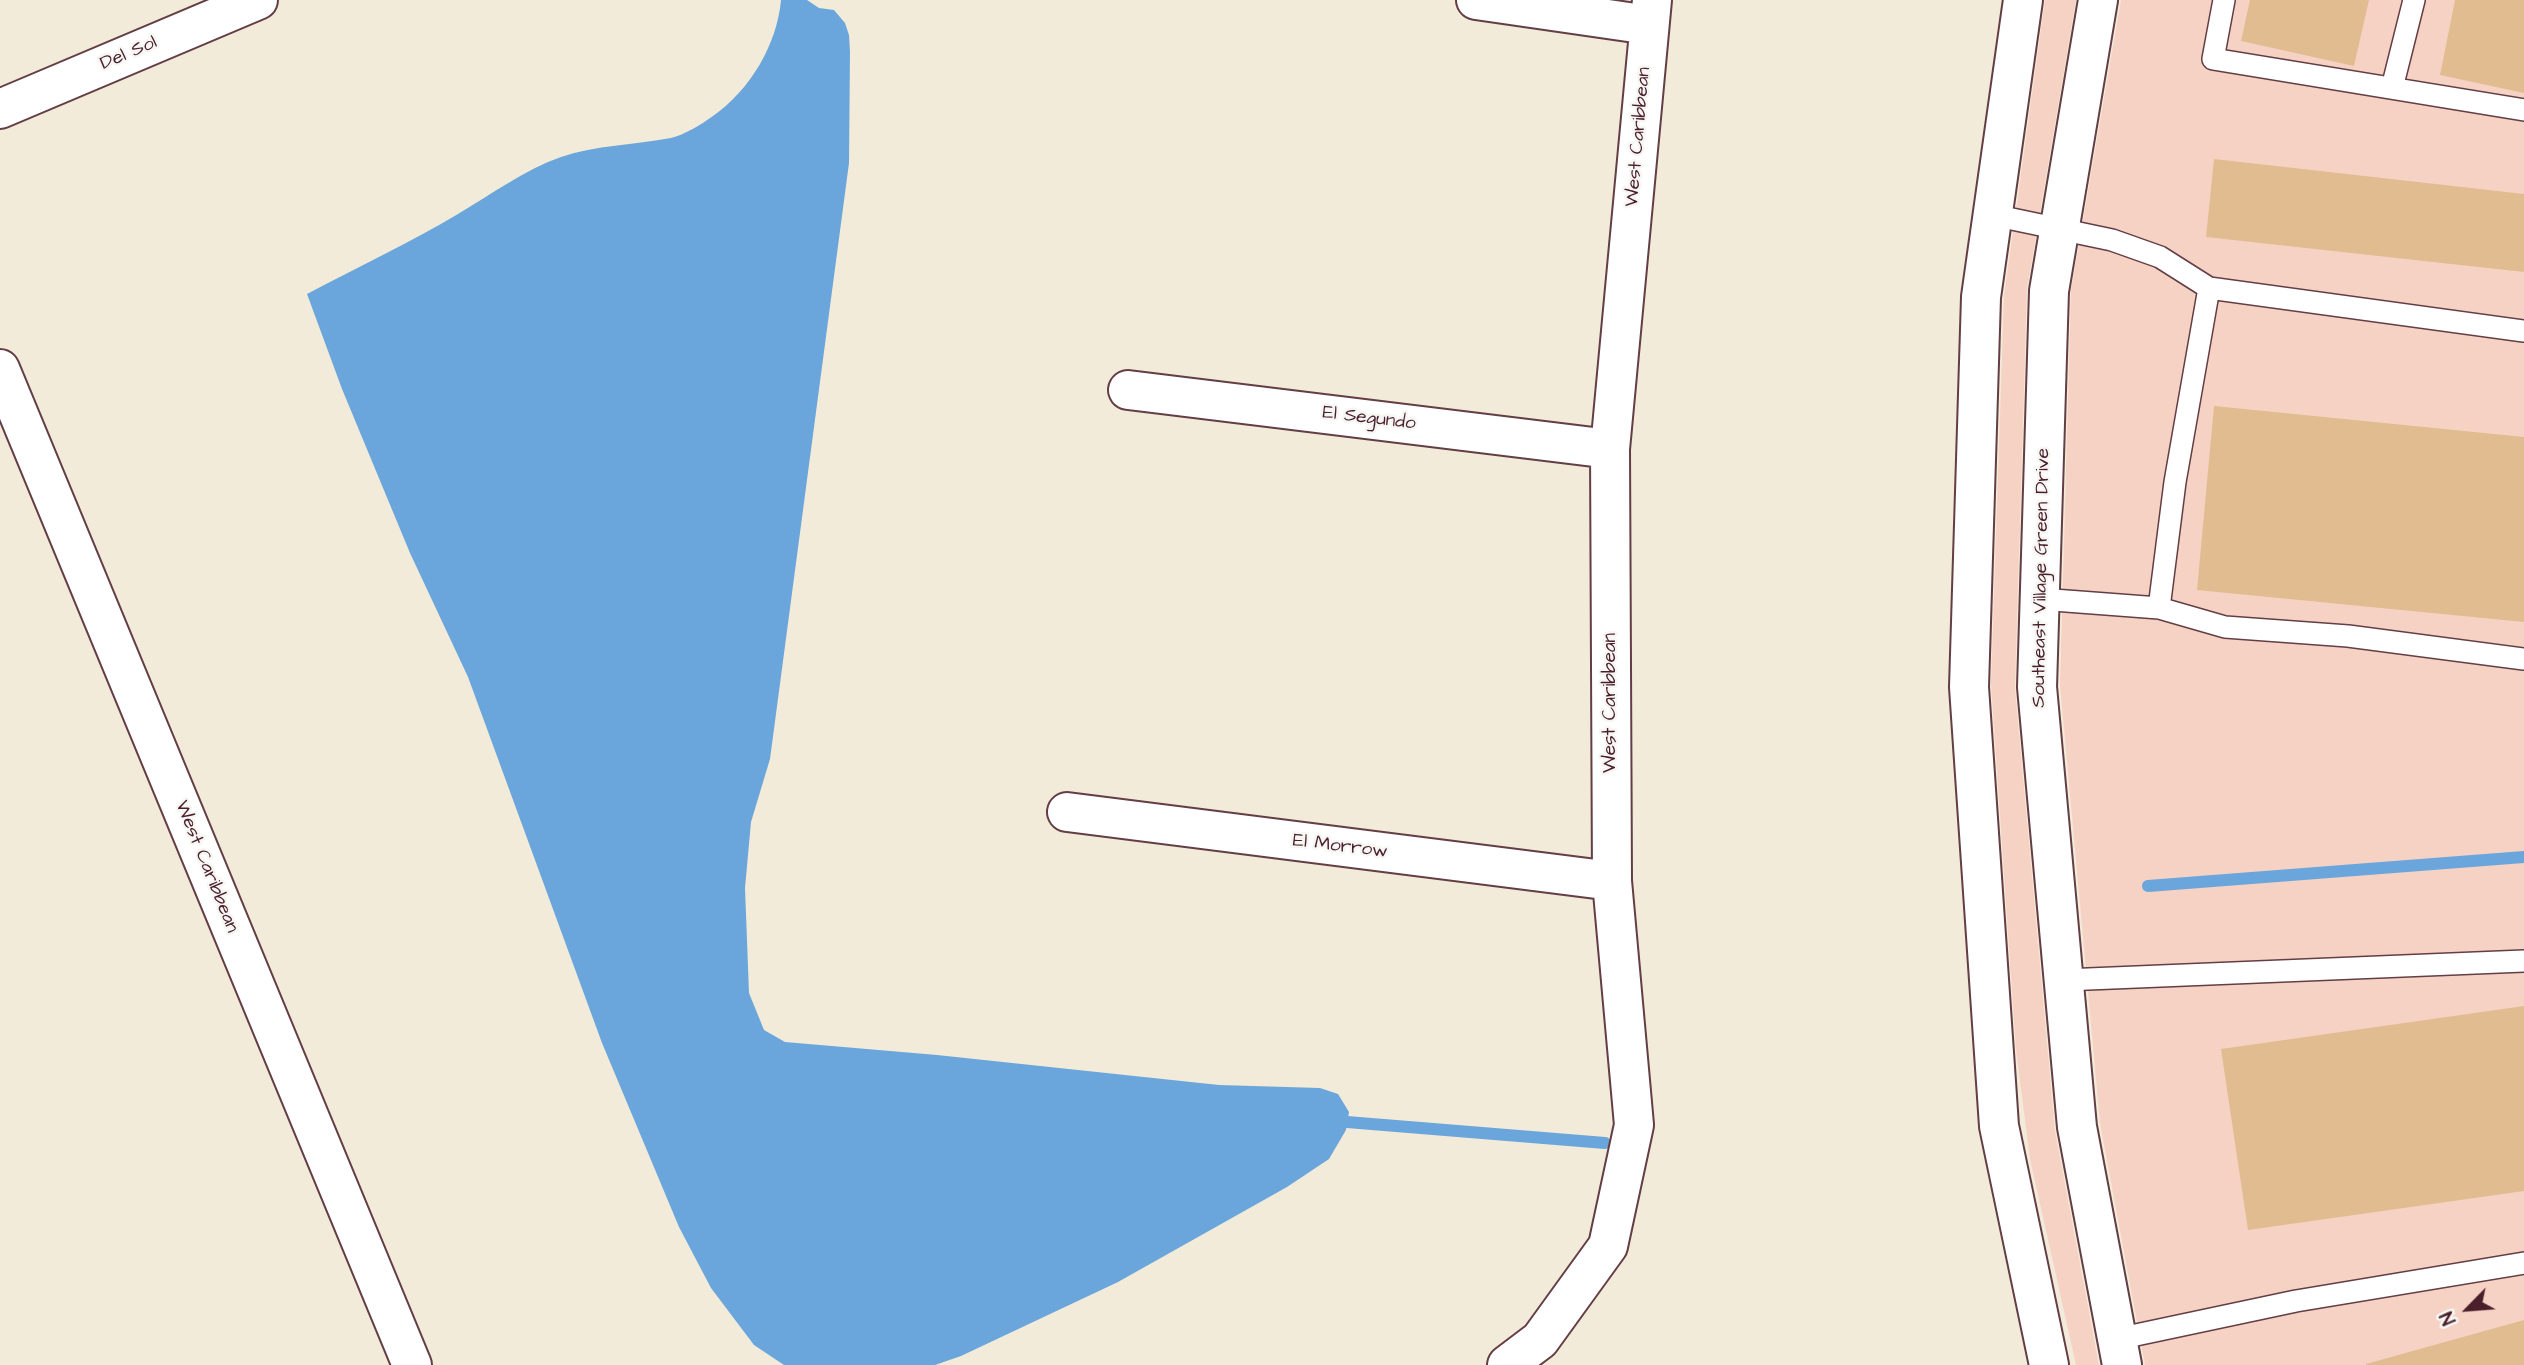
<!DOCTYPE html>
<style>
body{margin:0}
#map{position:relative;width:2524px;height:1365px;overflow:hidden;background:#f2ebda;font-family:"Architects Daughter",sans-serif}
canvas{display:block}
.north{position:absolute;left:2433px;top:1274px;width:70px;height:70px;-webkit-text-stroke:5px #f6f6f2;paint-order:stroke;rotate:245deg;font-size:19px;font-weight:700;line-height:28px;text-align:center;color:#4a1f2b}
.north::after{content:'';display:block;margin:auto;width:24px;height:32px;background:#4a1f2b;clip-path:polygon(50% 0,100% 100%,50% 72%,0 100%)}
</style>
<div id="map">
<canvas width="2524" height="1365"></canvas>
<div class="north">N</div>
</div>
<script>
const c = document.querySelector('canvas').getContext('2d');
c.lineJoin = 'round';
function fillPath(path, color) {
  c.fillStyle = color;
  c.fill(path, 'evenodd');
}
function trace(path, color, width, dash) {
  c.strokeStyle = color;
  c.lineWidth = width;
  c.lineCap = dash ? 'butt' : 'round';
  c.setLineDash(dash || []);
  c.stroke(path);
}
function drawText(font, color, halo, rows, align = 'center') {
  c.font = font + ' "Architects Daughter",sans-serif';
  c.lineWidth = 5;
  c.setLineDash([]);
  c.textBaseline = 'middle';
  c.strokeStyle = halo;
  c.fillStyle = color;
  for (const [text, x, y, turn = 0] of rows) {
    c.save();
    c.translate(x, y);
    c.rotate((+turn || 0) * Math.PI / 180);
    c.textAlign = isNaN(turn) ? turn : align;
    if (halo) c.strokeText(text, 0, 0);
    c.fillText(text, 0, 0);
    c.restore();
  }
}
fillPath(new Path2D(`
 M2045 0H2076L2027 289 2015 688 2055 1131 2099 1365H2076L2030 1159 2016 1050 1991 684 2004 296Z
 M2121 0H2524V1365H2145L2100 1123 2060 685 2071 290Z`), '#f6d2c4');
fillPath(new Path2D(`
 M781 0H807L819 8 834 10 845 23 849 35 850 52 849 163 770 759 751 822 745 888 749 993 764 1030 785 1042 937 1055 1219 1085 1320 1088 1338 1094 1349 1112 1346 1130 1329 1159 1287 1187 1118 1282 961 1356 935 1365H784L754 1345 711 1288 679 1227 602 1043 468 677 410 553 342 389 307 294C358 267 409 243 458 214 492 194 524 170 561 157 596 145 634 145 671 138 684 135 702 124 713 116 750 90 777 45 781 0Z`), '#6aa6db');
trace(new Path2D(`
 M2148 886 2524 857
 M1347 1122 1605 1143`), '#6aa6db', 12);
fillPath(new Path2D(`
 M2250 0H2369L2354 66 2241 41Z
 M2455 0H2524V93L2440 75Z
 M2214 159 2524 194V272L2206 237Z
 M2214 406 2524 437V622L2197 590Z
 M2524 1006V1191L2248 1230 2221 1049Z
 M2524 1320V1365H2366V1364Z`), '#e1bc91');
const service = new Path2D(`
 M2224 0 2213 59 2524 110
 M2392 88 2414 0
 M1993 215 2112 240 2160 257 2209 288
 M2040 599 2159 608 2175 482 2209 288 2524 331
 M2159 608 2225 627 2348 636 2524 659
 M2064 980 2524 961
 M2117 1339 2296 1301 2524 1263`);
const minor = new Path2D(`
 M1476 0 1649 25
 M0 109 258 0
 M0 369 412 1365
 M1128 390 1610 449
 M1067 812 1612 881
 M1507 1365 1540 1340 1608 1246 1634 1125 1612 881 1610 449 1652 0`);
const tertiary = new Path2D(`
 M2023 0 1981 297 1969 687 1999 1126 2049 1365
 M2098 0 2049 291 2037 687 2077 1127 2122 1365`);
trace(service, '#633e45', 24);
trace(minor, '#633e45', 42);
trace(tertiary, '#633e45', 42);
trace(service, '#fff', 21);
trace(minor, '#fff', 38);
trace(tertiary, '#fff', 38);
drawText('19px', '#4a1f2b', '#f6f6f2', [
 ["Del Sol",129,54,-23],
 ["West Caribbean",1639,137,-85],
 ["El Segundo",1369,419,7],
 ["Southeast Village Green Drive",2042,578,-89],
 ["West Caribbean",1611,703,-90],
 ["El Morrow",1340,847,7],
 ["West Caribbean",206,867,68]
]);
</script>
